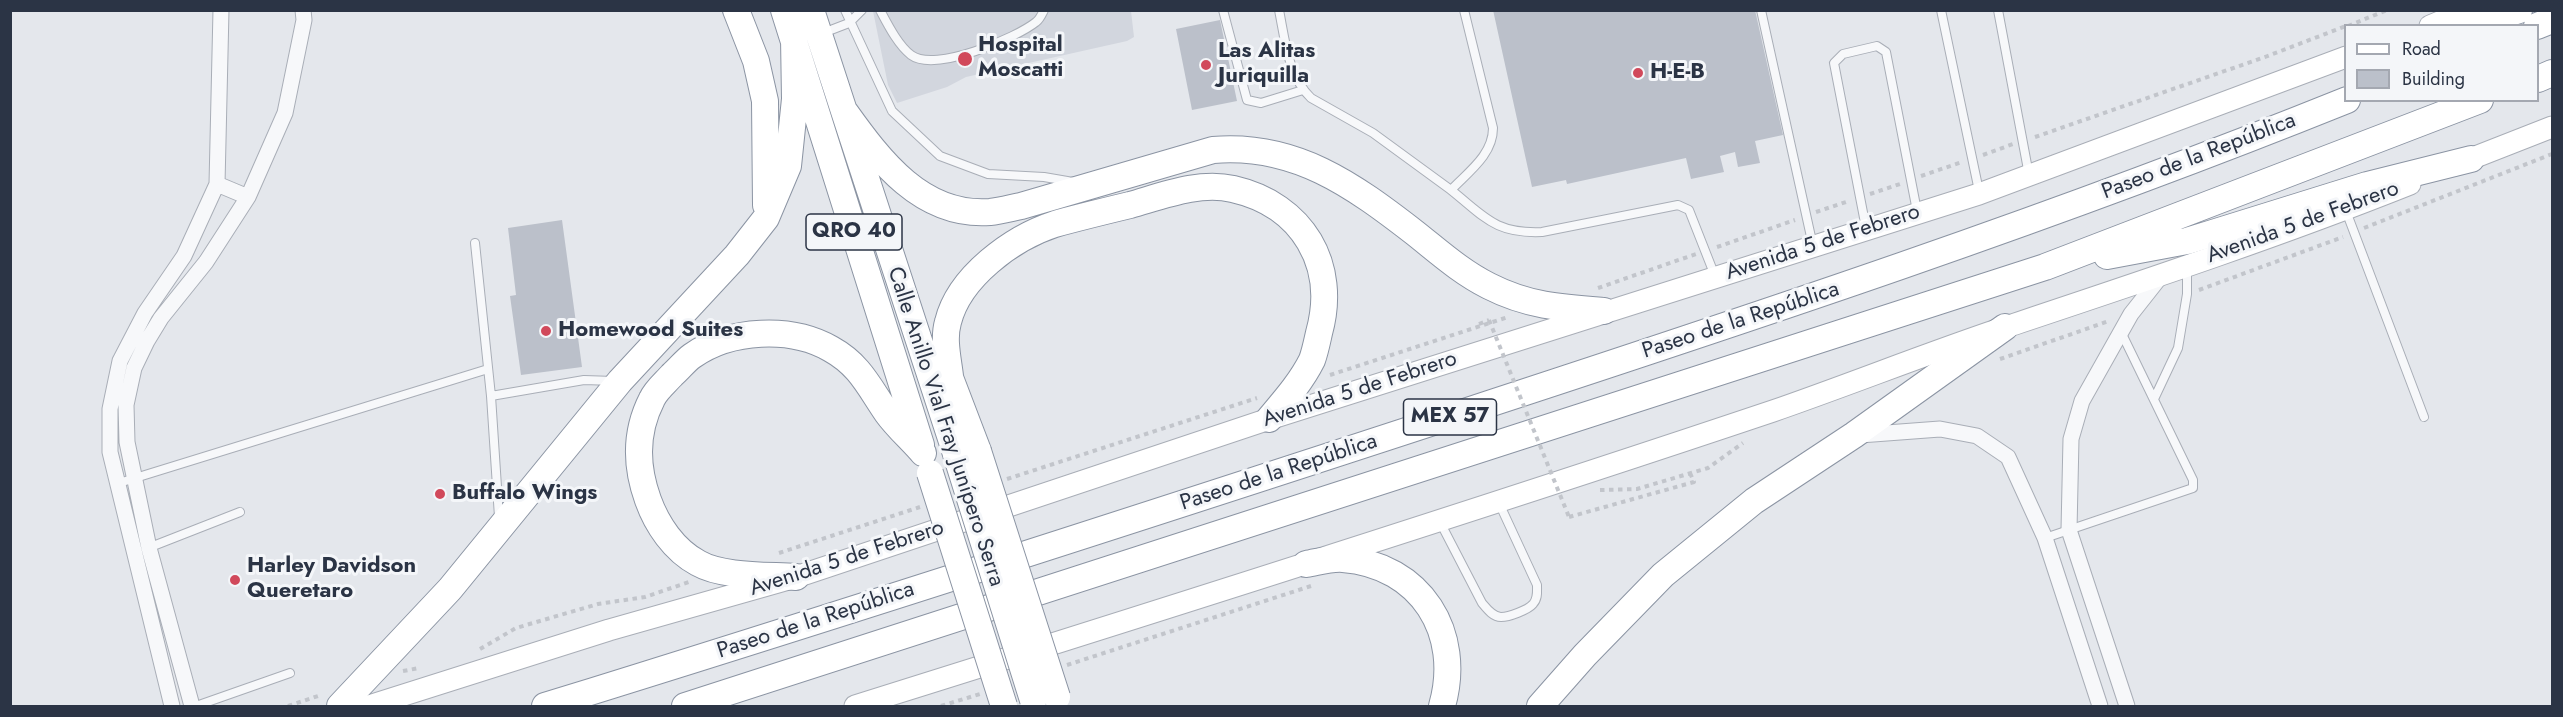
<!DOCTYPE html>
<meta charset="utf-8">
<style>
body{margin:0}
#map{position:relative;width:2563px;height:717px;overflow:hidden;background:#e4e7ec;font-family:Jost,sans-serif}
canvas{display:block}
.frame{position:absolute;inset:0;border:12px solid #2b3445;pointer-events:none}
.legend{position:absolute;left:2344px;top:24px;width:195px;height:78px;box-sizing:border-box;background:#f4f6f9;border:2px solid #a4a8b1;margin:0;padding:8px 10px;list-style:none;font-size:18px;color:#2b3445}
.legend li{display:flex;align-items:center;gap:12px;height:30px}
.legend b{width:30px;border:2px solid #a4a8b1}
</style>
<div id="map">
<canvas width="2563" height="717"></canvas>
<div class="frame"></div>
<ul class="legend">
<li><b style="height:8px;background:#fff"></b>Road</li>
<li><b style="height:16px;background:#bbc0ca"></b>Building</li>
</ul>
</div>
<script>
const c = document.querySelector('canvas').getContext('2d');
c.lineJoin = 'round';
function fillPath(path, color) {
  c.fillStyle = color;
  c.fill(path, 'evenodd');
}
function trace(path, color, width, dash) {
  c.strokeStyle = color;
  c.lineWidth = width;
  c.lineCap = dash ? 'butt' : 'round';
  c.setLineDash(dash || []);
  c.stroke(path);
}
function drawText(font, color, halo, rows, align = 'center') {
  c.font = font + ' Jost,sans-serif';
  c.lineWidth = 6;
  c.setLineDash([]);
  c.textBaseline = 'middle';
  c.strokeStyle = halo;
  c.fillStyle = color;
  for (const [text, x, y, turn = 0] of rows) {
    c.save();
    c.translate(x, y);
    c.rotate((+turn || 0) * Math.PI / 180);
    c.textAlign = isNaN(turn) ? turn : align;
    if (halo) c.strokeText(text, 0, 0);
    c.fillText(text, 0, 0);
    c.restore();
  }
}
fillPath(new Path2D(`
 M873 11H1131L1134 37 1127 41 966 77 947 87 897 103 888 85Z`), '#d2d6de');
fillPath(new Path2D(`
 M1493 10H1755L1783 135 1755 141 1760 163 1738 167 1735 152 1720 156 1724 172 1691 179 1686 158 1567 184 1566 180 1532 187Z
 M1220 20 1237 101 1192 110 1176 29Z
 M562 220 582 367 521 375 510 296 516 295 508 228Z`), '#bbc0ca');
const service = new Path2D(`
 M845 10 892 111 940 156 988 174 1044 177 1073 182
 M880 10C888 25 898 45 911 55 935 73 1016 38 1036 22 1040 19 1042 14 1044 10
 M1223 10 1247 100 1261 103 1303 90
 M1279 10C1285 40 1288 76 1311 98L1373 133 1451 190
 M1464 10 1493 128C1493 155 1468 172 1451 190 1485 217 1495 234 1542 232L1678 205 1689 210 1715 276
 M1761 10 1813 246
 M1941 10 1979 191
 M1998 10 2029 175
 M823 33 849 23 862 10
 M2346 211 2424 417
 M1866 228 1834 63 1843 54 1877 46 1886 52 1917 211
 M475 243 491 396 499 517
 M491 396 584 380 614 381
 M2154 399 2178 348 2187 294V268
 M119 483 488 369
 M1440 522 1482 603C1487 609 1493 617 1501 617 1509 617 1528 610 1533 604 1538 599 1537 592 1537 585L1499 503
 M2045 538 2193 488V480L2121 332
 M148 548 240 512
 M196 706 290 673`);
const minor = new Path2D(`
 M217 184 248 197
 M1860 435 1940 429 1977 436 2008 457 2045 538 2100 706
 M172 706 110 452V409L120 361 145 313 184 256 217 184 221 10
 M192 706 149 548 127 442 126 405 134 368 147 341 161 318 206 262 248 197 285 113 304 20 303 10
 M2127 706 2069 530 2071 439 2082 401 2131 314 2161 276`);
const secondary = new Path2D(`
 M2430 26 2468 10
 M2455 165 2552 127
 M369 706 609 630 796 577 1269 419 1979 194 2346 57
 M855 706C1162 610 1469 513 1773 411 1851 384 1928 353 2006 327 2141 282 2277 237 2410 184`);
const trunk = new Path2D(`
 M736 10 756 61 765 101 766 205
 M784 10 921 445
 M811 10 956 454
 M2469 26 2519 10
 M2537 26 2552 20
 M2538 79 2552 73
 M845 112C880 161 922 217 990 212 1000 211 1011 208 1021 206L1213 150C1295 143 1353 185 1415 233 1439 252 1461 272 1489 286 1528 306 1562 308 1604 311
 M2107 256 2187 241 2367 185 2471 159
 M944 362 978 451
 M950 376C948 359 943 339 948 322 959 277 1012 238 1055 224 1080 217 1105 211 1130 205 1162 196 1199 181 1233 189 1303 205 1338 265 1319 333 1317 342 1315 352 1312 360 1301 382 1285 400 1269 419
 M1306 564C1318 562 1331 558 1343 559 1421 565 1463 633 1442 706
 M796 577C768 575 722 577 698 563 674 550 657 525 648 500 636 467 635 432 652 399 656 390 666 382 672 375 679 369 685 361 692 356 730 329 791 326 831 349 860 365 869 387 887 413 897 427 912 440 923 453
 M340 706 450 589 620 381 737 255 766 218 788 166 795 99 794 38
 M545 706C849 612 1152 514 1455 415 1755 317 2054 218 2347 100
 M685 706 2045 267 2480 100
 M1540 706 1585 655 1663 575 1754 501 1854 435 2005 327`);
trace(service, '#a9aeb7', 10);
trace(minor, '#a9aeb7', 17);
trace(secondary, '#a9aeb7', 23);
trace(trunk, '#8b94a3', 28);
trace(new Path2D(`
 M2348 26 2387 10
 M2035 137 2265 57 2346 26
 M1983 155 2013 144
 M1921 176 1962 162
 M1870 194 1900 184
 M1816 212 1849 201
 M2364 228 2552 154
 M1717 247 1795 220
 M1598 288 1696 254
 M2199 290 2343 237
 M1479 324 1489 320
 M2000 359 2109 321
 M1330 375 1508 317
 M1007 479 1257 398
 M1600 490 1637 489 1708 468 1743 443
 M1569 517 1694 482 1690 473
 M779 553 920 507
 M480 649 516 628 598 604 645 597 689 582
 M1067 665 1311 586
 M403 671 419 668
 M288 706 321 695
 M941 706 980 694`), '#c2c5cb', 4, [4.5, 4.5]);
trace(service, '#f7f8fa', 8);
trace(minor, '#f7f8fa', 15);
trace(secondary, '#fff', 21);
trace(trunk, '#fff', 26);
const trunkBridge = new Path2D(`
 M978 451 1057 697
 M956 454 1033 700
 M930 473 1004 706`);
trace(trunkBridge, '#8b94a3', 28, []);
trace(new Path2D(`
 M1489 320 1569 517`), '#c2c5cb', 4, [4.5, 4.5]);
trace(trunkBridge, '#fff', 26);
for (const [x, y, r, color] of [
 [965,59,8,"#d1495b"],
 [1206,65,6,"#d1495b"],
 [1638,73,6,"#d1495b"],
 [546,331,6,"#d1495b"],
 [440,494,6,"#d1495b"],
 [235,580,6,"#d1495b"]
]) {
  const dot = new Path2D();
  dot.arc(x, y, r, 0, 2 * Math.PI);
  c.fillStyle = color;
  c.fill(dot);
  trace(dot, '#f4f6f9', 2);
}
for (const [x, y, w] of [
 [854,232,96],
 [1450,417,93]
]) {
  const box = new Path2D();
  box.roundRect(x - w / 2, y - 18, w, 36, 4.5);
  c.fillStyle = '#f4f6f9';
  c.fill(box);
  trace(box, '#2b3445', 1.5);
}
drawText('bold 21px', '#2b3445', null, [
 ["QRO 40",854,232],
 ["MEX 57",1450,417]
]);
drawText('bold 22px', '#2b3445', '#f4f6f9', [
 ["Hospital",978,46],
 ["Moscatti",978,71],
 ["Las Alitas",1218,52],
 ["Juriquilla",1218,77],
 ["H-E-B",1650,73],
 ["Homewood Suites",558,331],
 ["Buffalo Wings",452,494],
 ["Harley Davidson",247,567],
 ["Queretaro",247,592]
], 'left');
drawText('22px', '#2b3445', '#f4f6f9', [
 ["Paseo de la República",2199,157,-21],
 ["Avenida 5 de Febrero",2303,223,-20],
 ["Avenida 5 de Febrero",1823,243,-18],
 ["Paseo de la República",1741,321,-18],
 ["Avenida 5 de Febrero",1360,390,-18],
 ["Calle Anillo Vial Fray Junípero Serra",945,427,72],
 ["Paseo de la República",1279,473,-18],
 ["Avenida 5 de Febrero",847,559,-18],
 ["Paseo de la República",816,621,-18]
]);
</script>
